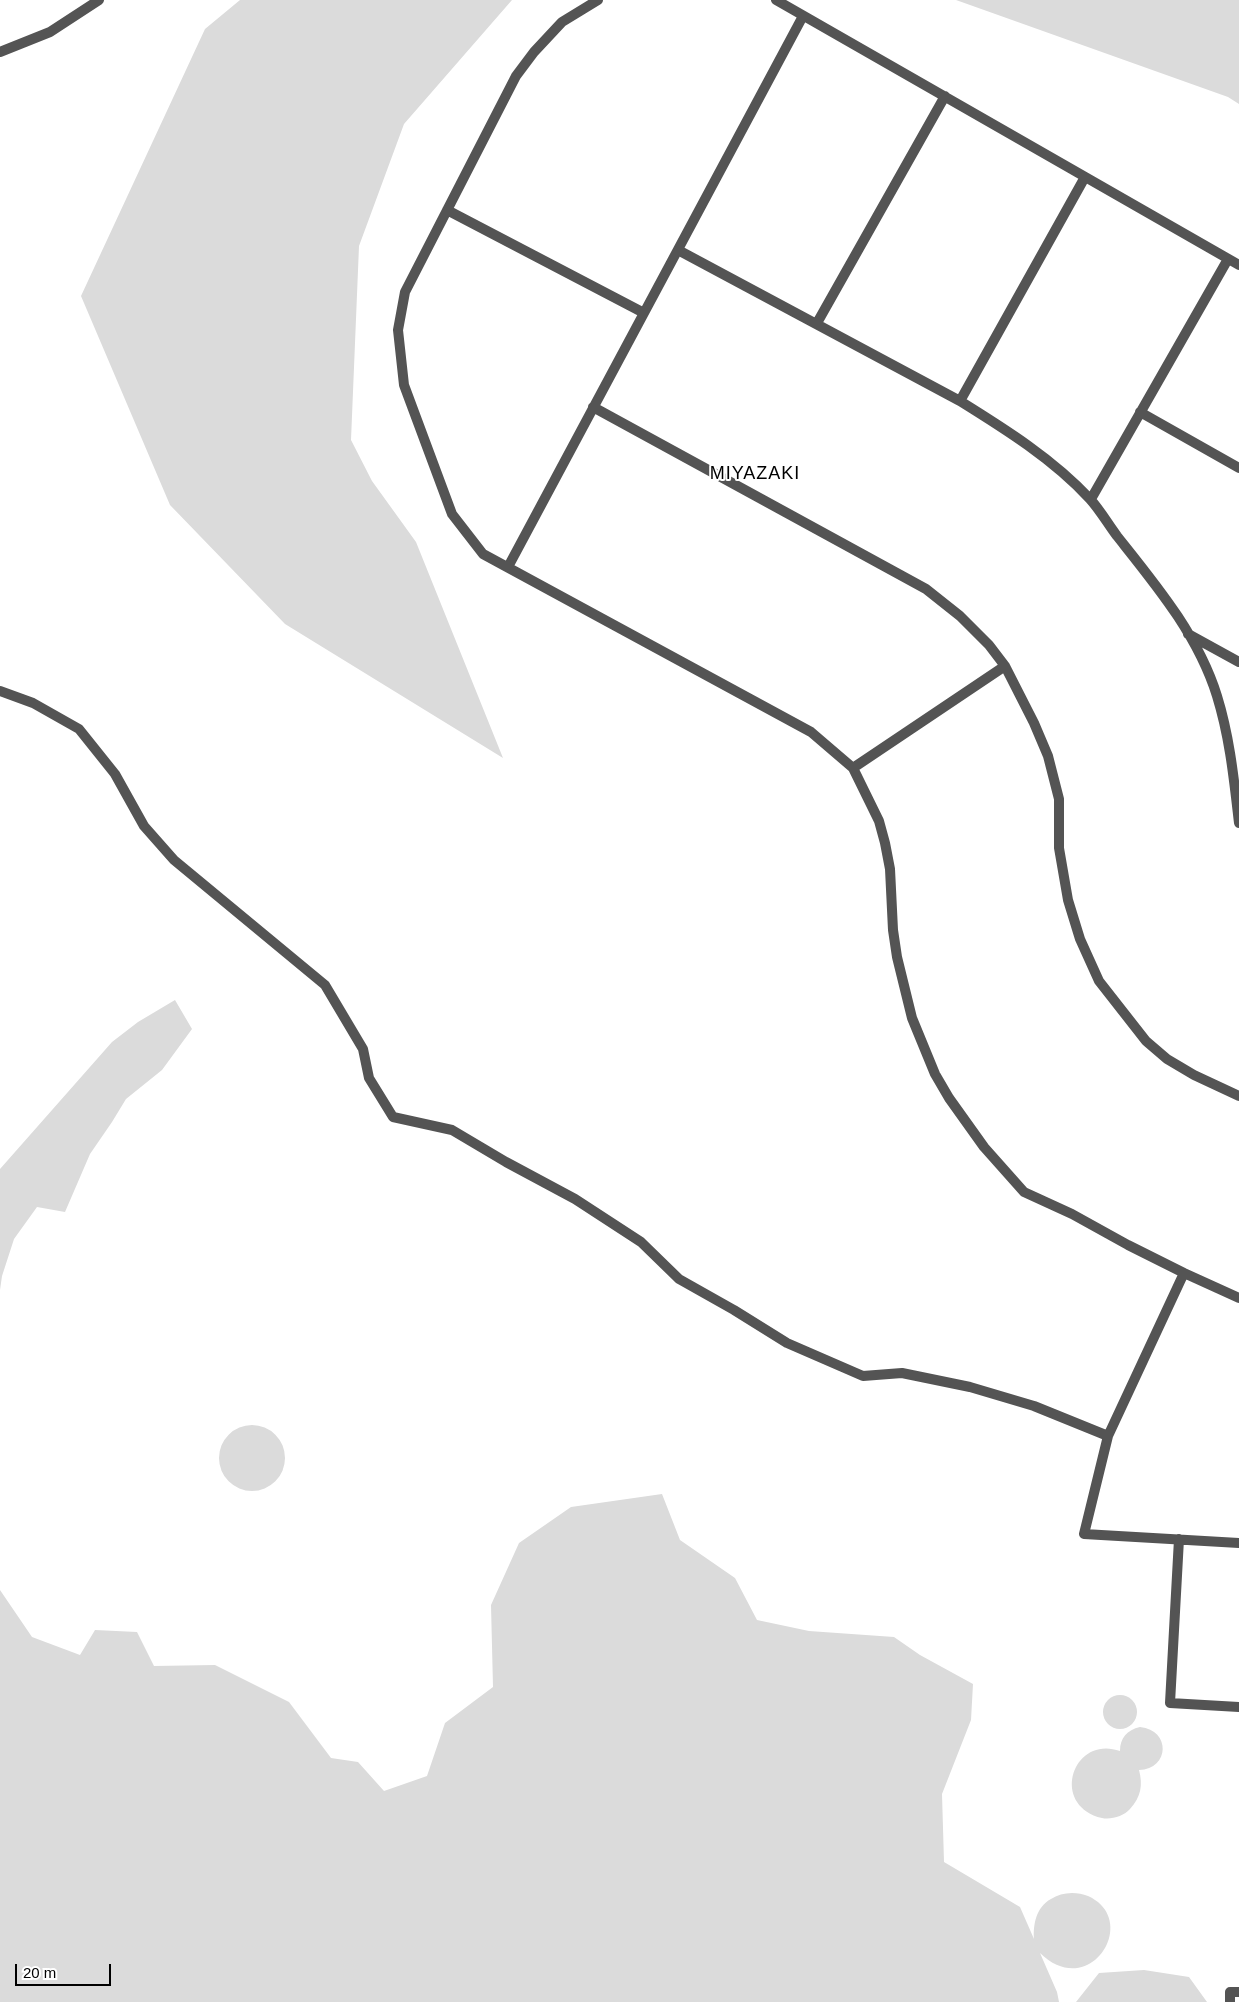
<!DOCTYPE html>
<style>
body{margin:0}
#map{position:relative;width:1239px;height:2002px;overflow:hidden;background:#fff;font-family:Arial,sans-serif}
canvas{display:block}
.scale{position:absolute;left:15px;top:1964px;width:96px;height:22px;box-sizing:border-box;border:2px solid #000;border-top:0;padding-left:6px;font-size:15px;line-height:18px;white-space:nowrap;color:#000;-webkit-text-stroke:4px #fff;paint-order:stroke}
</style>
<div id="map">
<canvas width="1239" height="2002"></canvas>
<div class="scale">20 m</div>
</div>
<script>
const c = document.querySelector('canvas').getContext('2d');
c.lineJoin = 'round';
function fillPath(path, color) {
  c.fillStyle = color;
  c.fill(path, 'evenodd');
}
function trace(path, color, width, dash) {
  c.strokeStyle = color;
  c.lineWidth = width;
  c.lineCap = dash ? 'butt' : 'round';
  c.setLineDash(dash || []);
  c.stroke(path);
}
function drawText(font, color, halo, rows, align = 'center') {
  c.font = font + ' Arial,sans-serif';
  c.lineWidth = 4;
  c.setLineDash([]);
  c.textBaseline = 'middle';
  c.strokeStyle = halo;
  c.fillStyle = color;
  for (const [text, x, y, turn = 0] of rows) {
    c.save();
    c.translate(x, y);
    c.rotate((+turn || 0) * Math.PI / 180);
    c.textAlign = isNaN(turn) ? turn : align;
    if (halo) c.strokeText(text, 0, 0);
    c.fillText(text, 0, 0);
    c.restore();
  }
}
fillPath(new Path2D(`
 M240 0H512L404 124 359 246 351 440 372 481 416 542 503 758 285 624 170 505 81 296 205 29Z
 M956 0H1239V104L1228 97Z
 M175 1000 192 1029 162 1070 126 1099 112 1122 90 1154 65 1212 37 1207 14 1239 2 1276 0 1290V1169L112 1042 138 1022Z
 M219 1458a33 33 0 1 1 66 0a33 33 0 1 1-66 0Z
 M662 1494 680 1540 735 1578 757 1620 809 1631 894 1637 920 1655 973 1684 971 1720 942 1794 944 1862 1020 1907 1034 1939C1033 1925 1036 1907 1051 1899 1061 1892 1076 1891 1088 1896 1141 1920 1090 2002 1040 1953L1057 1992 1059 2002H0V1590L32 1637 80 1655 95 1630 137 1632 154 1666 215 1665 289 1702 331 1758 358 1762 384 1791 427 1776 445 1723 493 1687 491 1605 519 1543 571 1507Z
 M1103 1712a17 17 0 1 1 34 0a17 17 0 1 1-34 0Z
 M1140 1727C1171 1730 1170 1769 1139 1770 1143 1785 1141 1797 1130 1809 1124 1816 1111 1820 1102 1818 1049 1805 1073 1734 1120 1751 1120 1738 1127 1730 1140 1727Z
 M1144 1970 1189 1977 1207 2002H1076L1099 1973Z`), '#dbdbdb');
trace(new Path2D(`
 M0 52 50 32 99 0`), '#545454', 10);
trace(new Path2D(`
 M598 0 562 22 534 52 516 76 405 292 398 330 404 385 452 514 483 554 811 732 853 768 879 821 885 843 890 869 893 930 897 957 912 1018 935 1074 949 1098 984 1147 1024 1192 1072 1214 1128 1245 1184 1273 1239 1298
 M776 0 1239 265
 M447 210 644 313
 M678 250 960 401C1005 429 1053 459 1090 499 1100 510 1108 524 1117 536 1156 585 1198 635 1217 696 1230 738 1234 780 1239 823
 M817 323 945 96
 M960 401 1085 177
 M593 407 926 589 960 616 989 645 1005 666 1034 723 1048 756 1059 799V848L1068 900 1080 939 1099 981 1146 1041 1167 1059 1194 1075 1239 1096
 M1140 412 1239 468
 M1091 499 1228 259
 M508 567 803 16
 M1188 634 1239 662
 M0 691 33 703 79 729 115 774 144 826 174 860 325 985 363 1049 369 1078 393 1117 452 1130 506 1162 575 1199 641 1242 679 1279 734 1310 787 1343 863 1376 902 1373 970 1387 1034 1406 1108 1436
 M853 768 1005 666
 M1184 1273 1108 1436 1084 1534 1239 1543
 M1179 1539 1170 1703 1239 1707
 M1230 2002V1992H1239`), '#545454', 10);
c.letterSpacing = '1px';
drawText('18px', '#000', '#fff', [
 ["MIYAZAKI",755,474]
]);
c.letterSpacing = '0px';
</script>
